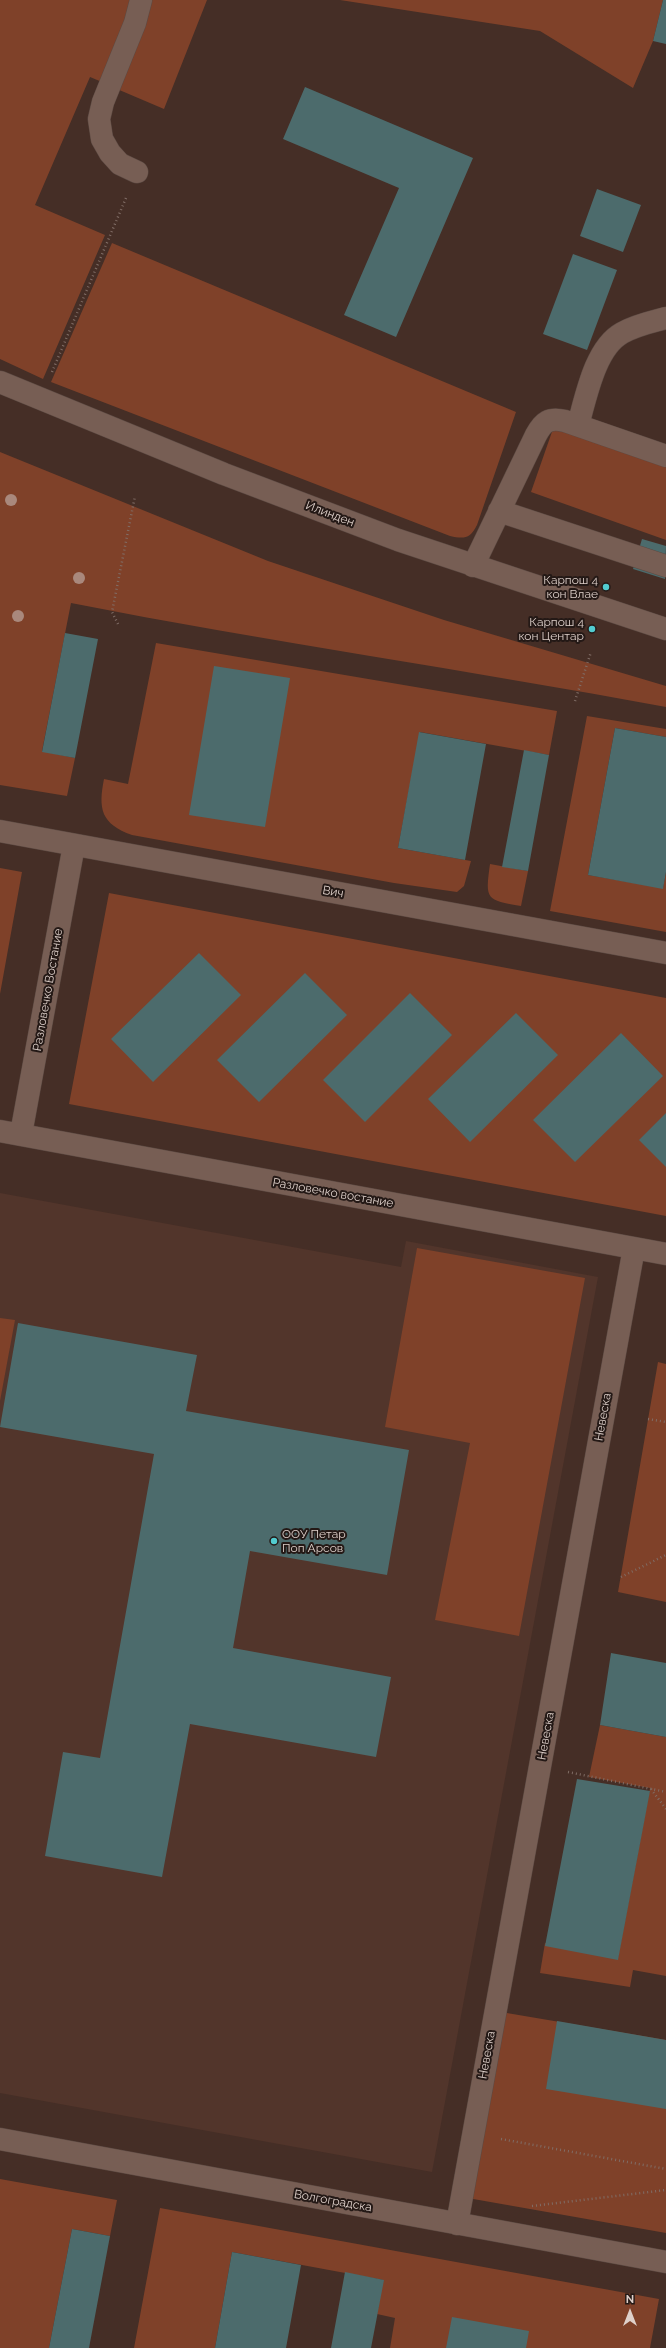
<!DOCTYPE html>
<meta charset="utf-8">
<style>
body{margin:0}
#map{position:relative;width:666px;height:2348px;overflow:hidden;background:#452e26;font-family:Raleway,sans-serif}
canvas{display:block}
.north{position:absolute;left:610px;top:2292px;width:40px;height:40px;-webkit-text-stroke:3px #241916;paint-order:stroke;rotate:0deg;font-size:11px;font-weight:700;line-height:16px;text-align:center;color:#ded0ca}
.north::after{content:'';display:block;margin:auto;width:14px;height:18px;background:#ded0ca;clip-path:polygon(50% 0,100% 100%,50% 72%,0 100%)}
</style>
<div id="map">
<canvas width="666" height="2348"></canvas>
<div class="north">N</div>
</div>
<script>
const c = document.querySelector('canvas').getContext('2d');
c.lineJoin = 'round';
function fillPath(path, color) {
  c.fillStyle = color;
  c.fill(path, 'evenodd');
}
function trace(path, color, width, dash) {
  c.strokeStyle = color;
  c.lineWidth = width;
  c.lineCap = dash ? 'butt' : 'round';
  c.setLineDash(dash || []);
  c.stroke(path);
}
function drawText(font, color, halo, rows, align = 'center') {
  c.font = font + ' Raleway,sans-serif';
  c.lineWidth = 4;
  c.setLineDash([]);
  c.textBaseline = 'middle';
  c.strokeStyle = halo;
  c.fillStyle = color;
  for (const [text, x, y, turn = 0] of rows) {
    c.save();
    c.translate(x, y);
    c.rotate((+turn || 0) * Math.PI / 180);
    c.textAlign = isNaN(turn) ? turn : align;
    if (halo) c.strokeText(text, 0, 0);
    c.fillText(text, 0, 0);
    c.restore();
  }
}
fillPath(new Path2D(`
 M0 1193 401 1267 406 1241 598 1277 432 2172 0 2093Z`), '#52352b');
fillPath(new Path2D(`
 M0 0H133L102 82 90 77 35 205 105 235 43 379 0 359Z
 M150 0H207L164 109 117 89Z
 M340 0H663L653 41 633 88 540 31Z
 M112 243 516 412 477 525C470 539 464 539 450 536L51 382Z
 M554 426 666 465V540L531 492Z
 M0 452 268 561 444 620 666 686V707C468 670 269 642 71 603L42 751 75 758 67 796 0 785Z
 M156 643 557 711 549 755 420 732 398 848 471 861 464 886 457 892 394 883 132 835C101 824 98 809 104 779L128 784Z
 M587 716 666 729V737L615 728 588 875 663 888 666 872V932L550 911Z
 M490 864 528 871 521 906C486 900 485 900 490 864Z
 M0 868 22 872 0 994Z
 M109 893 666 998V1216L69 1104Z
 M417 1248 585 1278 519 1636 435 1620 470 1443 385 1427Z
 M0 1318 15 1320 0 1401Z
 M658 1362 666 1364V1602L618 1592Z
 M600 1725 666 1737V1976L633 1970 630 1987 540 1973 545 1943 618 1957 650 1788 589 1777Z
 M495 2011 666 2040V2233L462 2197Z
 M0 2179 117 2200 110 2236 72 2229 49 2348H0Z
 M160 2208 659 2299 650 2348H390L395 2318 377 2314 383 2280 232 2252 215 2348H134Z`), '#7f4129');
fillPath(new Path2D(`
 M663 0H666V44L653 41Z
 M305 87 473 158 396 337 344 315 399 188 283 139Z
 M597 189 641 205 623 252 580 236Z
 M573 254 617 270 587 350 543 334Z
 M642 539 666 546 665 579 633 569Z
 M65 633 98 639 75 758 42 752Z
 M214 666 290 678 265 827 189 815Z
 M615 728 666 737V872L663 889 588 875Z
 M419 732 486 744 465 860 398 848Z
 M524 750 549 755 528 871 502 867Z
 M199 953 241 995 153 1082 111 1039Z
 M305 973 347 1015 259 1102 217 1060Z
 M410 993 452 1035 365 1122 323 1080Z
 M516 1013 558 1055 470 1142 428 1099Z
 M621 1033 663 1076 575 1162 533 1120Z
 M666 1113V1167L639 1140Z
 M18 1323 197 1355 186 1411 409 1450 387 1575 250 1551 233 1648 391 1677 376 1757 190 1724 162 1877 45 1856 63 1752 100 1758 154 1454 0 1427Z
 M611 1653 666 1663V1737L600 1725Z
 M577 1779 650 1791 618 1960 545 1946Z
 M557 2021 666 2040V2109L546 2089Z
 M72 2229 110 2236 89 2348H49Z
 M232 2252 301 2265 286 2348H215Z
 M345 2272 384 2280 371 2348H331Z
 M452 2317 529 2331 526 2348H446Z`), '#4c6b6c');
const minor = new Path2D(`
 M137 172 120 164 110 153 102 139 99 119 103 102 135 23 141 0
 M0 382 224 474 398 540 666 629
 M578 425C586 397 595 348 622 333 636 325 651 322 666 318
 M499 511 666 566
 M473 566 536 435C543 422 549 417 565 421L666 456
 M0 831 666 953
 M0 1131 666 1254
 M21 1134 74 845
 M0 2139 666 2262
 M457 2224 634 1248`);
trace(minor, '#5c4a43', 23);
trace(new Path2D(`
 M52 372 126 198
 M118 624 112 612 135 496
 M575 701 591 652
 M648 1419 666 1422
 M621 1577 666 1555
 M568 1772 666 1792
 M651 1789 666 1809
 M501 2139 666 2169
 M532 2206 666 2190`), '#806d66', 2.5, [1, 3]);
trace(minor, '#775e54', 22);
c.fillStyle = '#a9887c';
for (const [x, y] of [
 [11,500],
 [79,578],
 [18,616]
]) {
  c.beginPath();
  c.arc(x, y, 6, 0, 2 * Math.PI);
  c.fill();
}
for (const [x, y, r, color] of [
 [606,587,4,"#52ccd0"],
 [592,629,4,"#52ccd0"],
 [274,1541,4,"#52ccd0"]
]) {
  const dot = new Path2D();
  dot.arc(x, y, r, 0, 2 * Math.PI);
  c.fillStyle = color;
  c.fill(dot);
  trace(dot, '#241916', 1.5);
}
drawText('12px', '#ded0ca', '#241916', [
 ["Илинден",330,514,21],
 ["Вич",333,892,10],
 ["Разловечко Востание",48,990,-80],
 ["Разловечко востание",333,1193,10],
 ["Невеска",603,1417,-80],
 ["Невеска",546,1736,-80],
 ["Невеска",487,2055,-80],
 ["Волгоградска",333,2201,10]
]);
drawText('12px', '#ded0ca', '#241916', [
 ["Карпош 4",598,580],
 ["кон Влае",598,594],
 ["Карпош 4",584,622],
 ["кон Центар",584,636],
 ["ООУ Петар",282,1534,"left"],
 ["Поп Арсов",282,1548,"left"]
], 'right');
</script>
